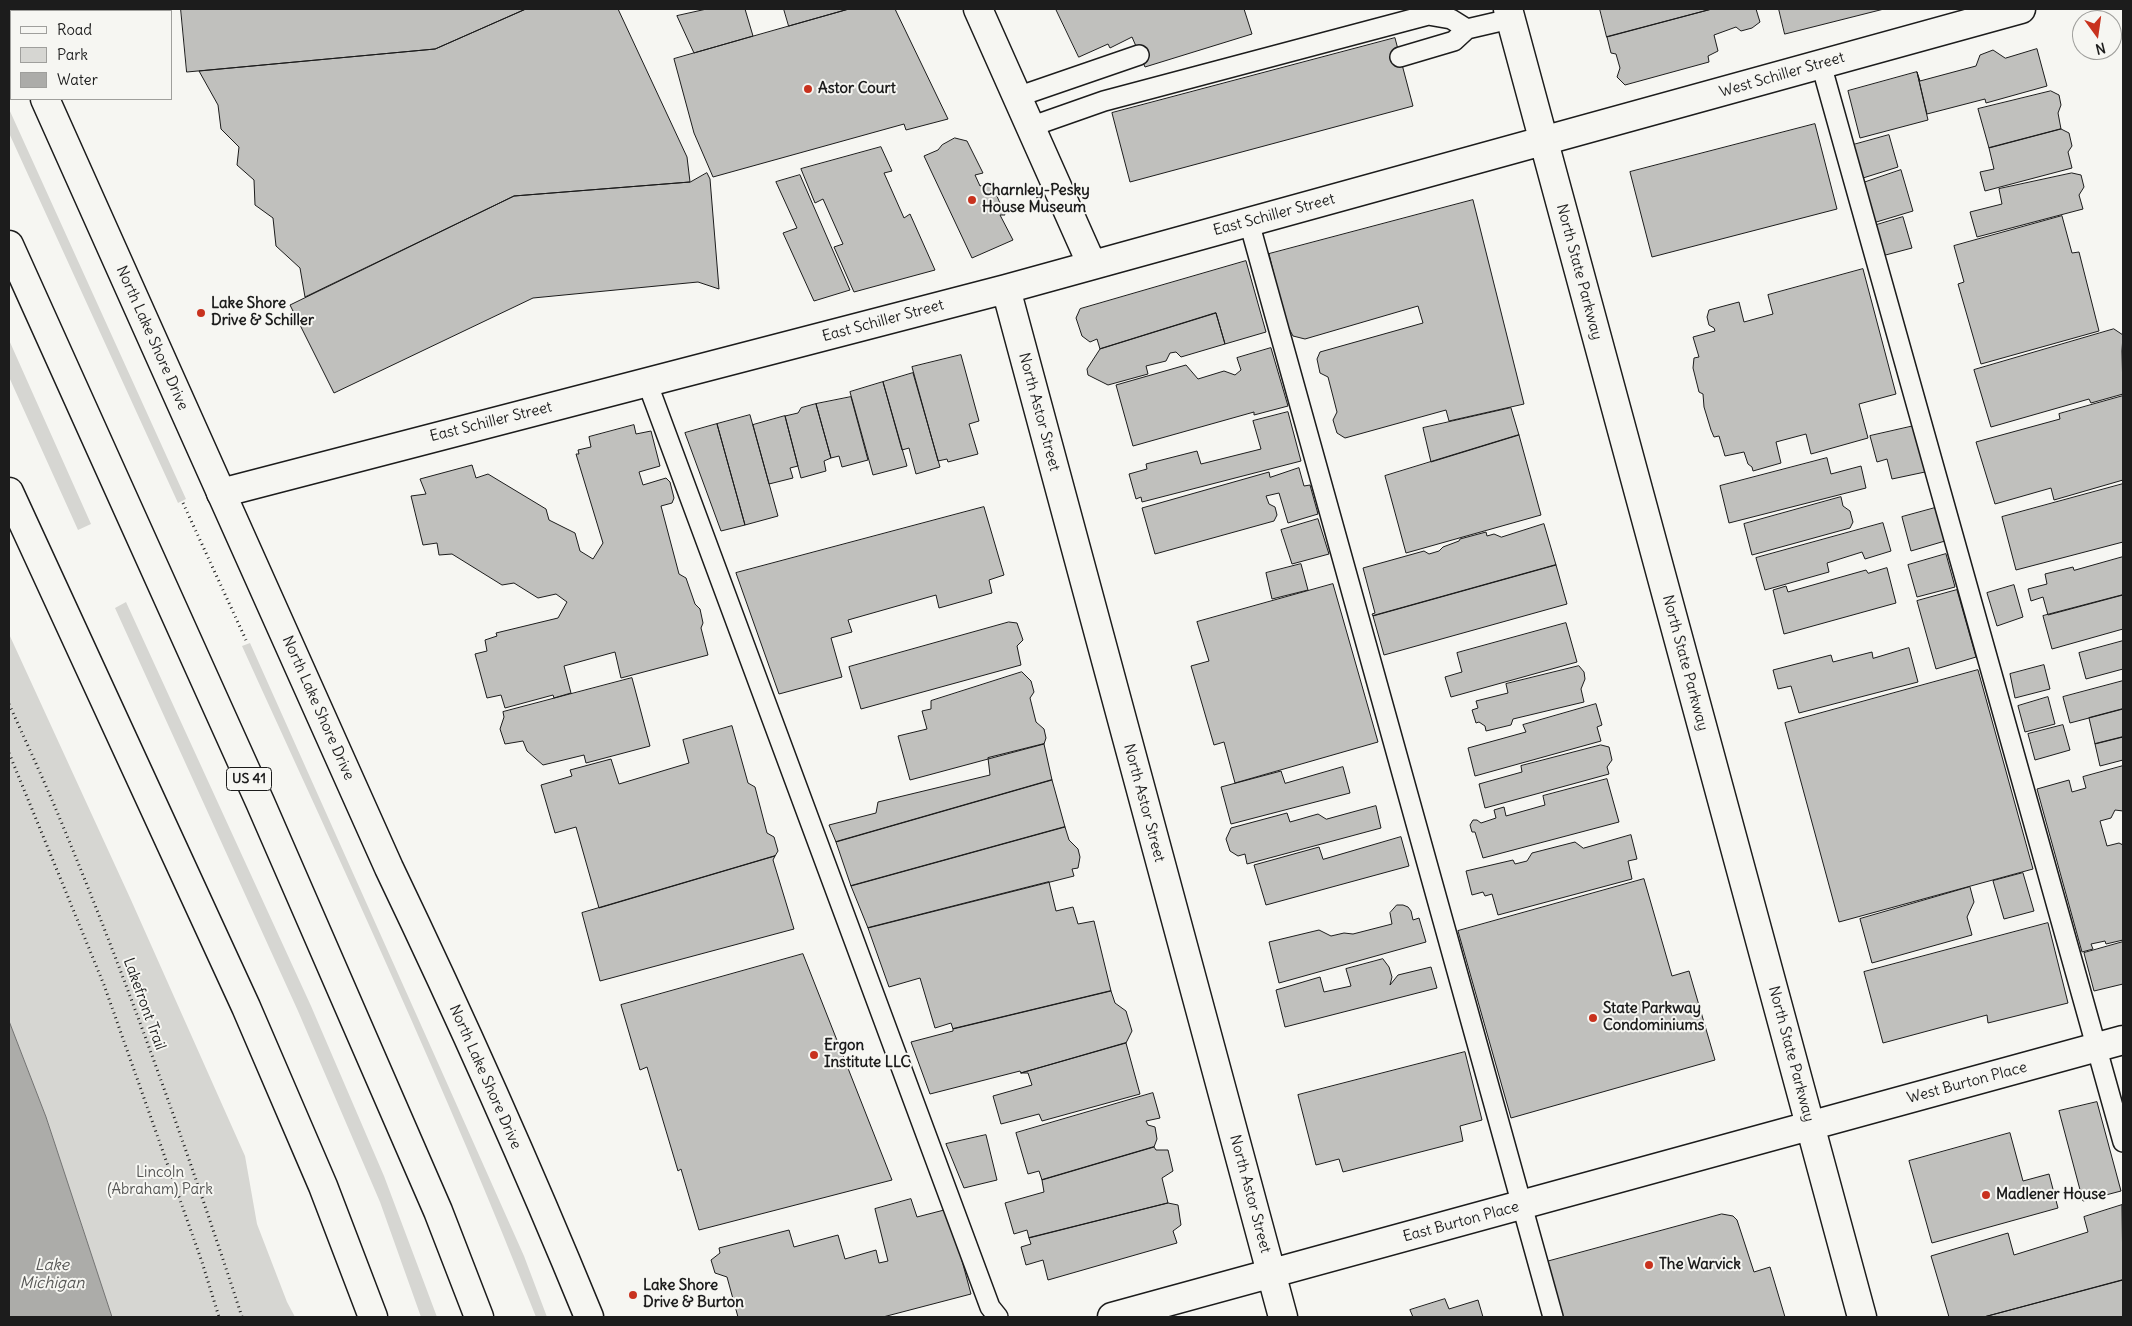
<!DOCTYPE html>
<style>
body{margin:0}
#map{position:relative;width:2132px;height:1326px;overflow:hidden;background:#f6f6f2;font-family:Delius,sans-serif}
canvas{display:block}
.frame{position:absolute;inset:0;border:10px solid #1c1c1c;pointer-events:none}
.legend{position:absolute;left:10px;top:10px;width:162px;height:90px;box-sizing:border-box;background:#f6f6f2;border:1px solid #9f9f9c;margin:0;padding:6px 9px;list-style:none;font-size:15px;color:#1c1c1c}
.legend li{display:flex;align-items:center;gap:10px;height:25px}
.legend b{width:25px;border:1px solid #9f9f9c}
.north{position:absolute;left:2072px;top:10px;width:50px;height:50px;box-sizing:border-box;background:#f6f6f2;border:1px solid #9f9f9c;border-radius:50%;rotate:166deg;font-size:14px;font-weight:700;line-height:20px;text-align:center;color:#1c1c1c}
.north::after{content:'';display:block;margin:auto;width:18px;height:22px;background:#c8321e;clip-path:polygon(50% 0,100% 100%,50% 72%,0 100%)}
</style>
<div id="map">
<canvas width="2132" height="1326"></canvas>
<div class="frame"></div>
<ul class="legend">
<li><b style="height:6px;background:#f6f6f2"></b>Road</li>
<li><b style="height:14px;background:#d6d6d2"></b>Park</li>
<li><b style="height:14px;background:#acaca9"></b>Water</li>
</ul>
<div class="north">N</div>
</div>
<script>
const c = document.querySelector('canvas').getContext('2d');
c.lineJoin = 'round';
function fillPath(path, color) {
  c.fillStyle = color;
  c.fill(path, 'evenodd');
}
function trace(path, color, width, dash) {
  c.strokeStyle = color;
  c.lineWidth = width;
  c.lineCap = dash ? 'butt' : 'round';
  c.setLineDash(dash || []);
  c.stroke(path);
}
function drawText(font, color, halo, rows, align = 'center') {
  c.font = font + ' Delius,sans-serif';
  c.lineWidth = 4;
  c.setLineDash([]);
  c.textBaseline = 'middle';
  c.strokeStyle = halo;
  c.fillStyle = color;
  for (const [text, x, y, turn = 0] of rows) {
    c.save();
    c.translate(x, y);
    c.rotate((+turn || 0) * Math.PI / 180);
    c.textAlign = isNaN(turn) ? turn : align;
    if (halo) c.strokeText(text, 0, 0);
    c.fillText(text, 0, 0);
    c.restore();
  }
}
fillPath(new Path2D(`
 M9 109 186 499 178 503 9 133Z
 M9 340 91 524 78 530 9 377Z
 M126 602 311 1006 384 1176 437 1317H421L380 1202 298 1011 115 608Z
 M9 634 131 900 245 1156 257 1224 287 1302 295 1317H112L46 1117 9 1021Z
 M250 643 438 1063 524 1256 547 1317H536C447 1090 343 868 242 646Z`), '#d6d6d2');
const water = new Path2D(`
 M9 1021 46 1117 112 1317H9Z`);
fillPath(water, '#acaca9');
trace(water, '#727271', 1);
const building = new Path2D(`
 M181 9H526L435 49 187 72Z
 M526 9H618L687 157 690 182 514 196 305 297 300 268 276 246 273 218 255 205 254 180 237 165 239 147 221 129 218 105 199 71 435 49Z
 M707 9H745L753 36 694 53 677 16Z
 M784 9H849L789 26Z
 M849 9H895L948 119 906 130 904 124 713 177 694 133 674 59Z
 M1056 9H1244L1252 34 1145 67 1132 37 1110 48 1108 44 1079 57Z
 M1600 9H1712L1607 37Z
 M1712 9H1756L1760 22 1752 28 1741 31 1736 27 1714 35 1718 51 1708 56 1709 62 1625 85 1617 77 1620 68 1616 54 1611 53 1607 37Z
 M1779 9H1884L1785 34Z
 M1395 38 1413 106 1130 182 1112 113Z
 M2037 49 2047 86 1986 103 1985 99 1927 114 1917 72 1920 81 1976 66 1980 55 1993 50 2005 58Z
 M1917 72 1928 120 1860 138 1848 91Z
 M2051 91 2059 95 2061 105 2058 113 2061 129 1989 148 1978 109Z
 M1815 124 1837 209 1652 257 1630 172Z
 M2061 129 2069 133 2072 146 2068 152 2072 168 1985 191 1980 172 1994 169 1989 148Z
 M1889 135 1898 167 1863 178 1853 145Z
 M955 138 967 141 983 173 975 175 980 186 991 182 1005 215H1000L1013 240 972 258 924 156 938 150 942 145Z
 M881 147 892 171 884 173 904 218 910 214 935 270 854 292 834 247 843 244 823 199 815 203 801 169Z
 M1901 170 1913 211 1873 223 1860 184Z
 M707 173 710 179 719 289 698 282 533 298 334 393 290 305 514 196 690 182Z
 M2072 173 2081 175 2084 187 2079 195 2083 209 1977 237 1970 212 2002 204 1999 189Z
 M800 175 850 290 814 301 783 233 797 228 776 182Z
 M1473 200 1524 404 1449 421 1446 410 1345 438 1337 433 1333 420 1337 412 1328 377 1320 373 1317 359 1320 352 1423 323 1418 306 1305 339 1293 336 1285 321 1269 254Z
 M2062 216 2072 253 2079 252 2099 331 1981 364 1958 284 1964 282 1954 246Z
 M1903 217 1912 248 1878 257 1870 227Z
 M1246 261 1266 332 1225 344 1216 313 1100 349 1097 339 1090 342 1082 336 1076 318 1080 309Z
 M1863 269 1896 394 1859 404 1868 438 1811 454 1806 434 1776 442 1781 463 1753 471 1752 467 1748 464 1744 452 1725 456 1719 436 1714 437 1711 430 1704 407 1703 394 1699 392 1693 368 1694 358 1699 357 1693 337 1715 331 1714 328 1709 325 1707 317 1709 310 1739 302 1744 322 1773 314 1768 295Z
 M1216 313 1225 344 1181 357 1176 352 1170 353 1166 361 1146 366 1148 374 1108 385 1088 375 1087 369 1100 349Z
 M2114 329 2123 335 2122 351 2123 394 2091 403 2089 399 1991 427 1974 370Z
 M1271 348 1288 406 1254 415V412L1133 446 1116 385 1186 365 1198 379 1224 371 1235 375 1241 370 1237 358Z
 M961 355 979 421 969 424 978 454 948 462 947 459 938 461 912 367Z
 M913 373 940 467 916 474 909 448 902 450 883 382Z
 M883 382 907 466 873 475 850 392Z
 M2123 396V480L2054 500 2051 488 1995 504 1976 442 2060 419 2059 414Z
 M851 397 868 460 842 467 839 456 831 458 816 404Z
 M816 404 831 458 824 461 826 471 801 478 785 416 798 413 801 408Z
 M1511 408 1519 435 1431 462 1423 428Z
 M1288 412 1301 461 1142 502 1141 497 1136 499 1129 474 1147 469 1146 464 1197 451 1201 464 1261 449 1253 421Z
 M750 415 778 516 745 525 717 424Z
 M785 416 798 466 790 468 793 478 769 484 753 425Z
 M717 424 745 525 721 531 685 433Z
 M634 425 636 434 651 431 660 466 639 472 643 485 666 478 670 482 674 498 672 503 661 506 679 574 686 578 695 604 700 609 703 623 701 628 708 655 621 678 615 652 564 666 571 693 554 698 553 695 505 708 501 695 487 698 475 654 487 651 485 640 497 636 496 633 558 618 567 602 556 594 538 598 514 583 502 585 452 554 439 555 437 543 423 545 411 496 426 494 420 479 472 465 476 478 488 474 546 509 549 520 575 533 580 551 593 559 603 543 576 454H579L578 450 591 447 589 437Z
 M1914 426 1925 472 1892 479 1887 459 1877 462 1870 436Z
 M1519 435 1541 515 1406 553 1385 476Z
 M1827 458 1831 474 1861 466 1866 488 1729 523 1720 486Z
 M1299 468 1304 486 1310 485 1318 514 1288 523 1279 493 1266 496 1269 504 1275 507 1277 515 1274 521 1155 554 1142 508 1269 472 1270 477Z
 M2123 484V542L2016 570 2002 517Z
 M1841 497 1843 506 1850 511 1853 522 1850 528 1752 555 1744 524Z
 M984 507 1004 575 989 580 992 593 939 608 936 595 848 620 852 632 831 638 842 677 779 694 736 573Z
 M1935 508 1945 541 1911 551 1902 517Z
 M1318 519 1329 554 1292 564 1281 530Z
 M1883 523 1891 551 1865 559 1862 552 1827 563 1829 572 1765 590 1756 558Z
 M1544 524 1556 565 1373 616 1372 614 1375 613 1363 568 1424 551 1429 554 1439 551 1443 547 1459 541 1460 539 1486 532 1487 536 1494 534 1501 537Z
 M1946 554 1955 587 1917 597 1908 565Z
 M2123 557V595L2048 615 2043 597 2031 601 2028 589 2047 584 2045 574 2073 567 2074 570Z
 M1301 564 1308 590 1272 599 1266 573Z
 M1556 565 1567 604 1384 655 1373 616Z
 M1887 568 1896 603 1784 634 1773 590 1786 586 1788 592 1866 570 1868 573Z
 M1333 584 1378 742 1235 783 1224 742 1214 745 1191 666 1209 661 1197 622Z
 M2014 585 2023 617 1997 626 1987 593Z
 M1957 590 1976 657 1936 669 1917 601Z
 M2123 595V629L2052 649 2043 616Z
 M1009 622 1017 623 1023 640 1017 646 1021 665 861 709 849 667Z
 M1566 623 1577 662 1451 697 1445 677 1462 672 1457 653Z
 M2123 641V669L2086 679 2079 653Z
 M1909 648 1918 682 1799 713 1791 686 1778 689 1773 670 1831 655 1833 662 1872 652 1873 658Z
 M2044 665 2050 689 2015 698 2010 674Z
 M1579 666 1584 672 1585 679 1581 689 1584 702 1513 719 1511 725 1486 731 1485 726 1479 722 1476 723 1472 710 1478 708 1476 701 1508 693 1506 684Z
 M1978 670 2033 869 1839 922 1785 723Z
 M1022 672 1031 681 1034 692 1030 698 1036 722 1044 729 1046 738 1044 744 910 780 898 736 927 729 922 711 931 709V701Z
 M632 678 650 746 586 763 584 755 543 765 527 751 523 741 505 744 500 729 504 717 503 712Z
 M2123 681V709L2070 723 2063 697Z
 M2048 697 2055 724 2025 732 2018 706Z
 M1596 704 1602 725 1597 727 1601 741 1475 776 1468 748 1526 732 1523 725Z
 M2123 709V737L2095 744 2089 718Z
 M2063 725 2070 750 2035 760 2028 734Z
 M732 726 748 783 755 787 767 833 774 837 778 851 775 856 599 908 576 827 555 833 541 785 572 776 570 770 611 759 619 784 689 763 683 740Z
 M2123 737V760L2100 766 2095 744Z
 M1044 744 1052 780 836 842 829 825 876 813 878 802 990 775 988 758Z
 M1601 745 1609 747 1612 760 1607 767 1609 774 1485 808 1479 784 1522 772 1521 766Z
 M2123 766V811L2115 810 2111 818 2100 821 2107 846 2119 843 2123 845V940L2106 944 2105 941 2091 944 2093 949 2082 952 2037 789 2069 780 2072 792 2086 788 2083 777Z
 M1343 767 1350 793 1231 824 1221 787 1281 771 1285 783Z
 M1607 779 1619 822 1483 858 1475 832H1472L1470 825 1473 820H1477L1481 823 1496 818 1494 810 1504 807 1506 816 1545 805 1543 796Z
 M1052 780 1065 827 851 886 836 842Z
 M1376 806 1381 828 1247 864 1245 854 1238 856 1230 851 1226 839 1231 828 1287 813 1290 822 1318 814 1326 819Z
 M1065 827 1069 840 1078 849 1080 857 1078 868 1072 869 1074 876 868 928 851 886Z
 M1631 835 1637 859 1628 861 1632 879 1498 915 1492 894 1485 896 1483 892 1472 895 1466 871 1513 860 1515 864 1527 861 1532 853 1575 842 1583 848Z
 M1401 837 1409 866 1266 905 1254 865 1319 847 1323 859Z
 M775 856 773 860 794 929 600 981 582 913Z
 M2023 873 2034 911 2004 919 1993 881Z
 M1644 879 1672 976 1689 971 1715 1060 1511 1118 1458 931Z
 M1049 882 1056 911 1073 907 1078 924 1094 921 1111 991 953 1029 951 1023 935 1028 920 978 889 987 868 928Z
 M1970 887 1974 902 1967 917 1972 935 1872 963 1860 919Z
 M1397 905H1403L1408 907 1411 911 1413 920 1419 918 1426 942 1279 983 1269 942 1319 930 1331 936 1344 933 1353 934 1392 924 1390 913Z
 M2048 923 2068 1003 1988 1023 1987 1015 1883 1043 1864 972Z
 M2123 942V984L2094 991 2084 953Z
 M803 954 892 1180 699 1230 681 1169 678 1171 647 1067 640 1070 621 1005Z
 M1383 959 1389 967 1392 977 1390 985 1398 975 1431 967 1437 988 1285 1027 1276 990 1320 977 1324 992 1351 986 1346 969Z
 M1111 991 1115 1003 1126 1011 1132 1031 1126 1043 1021 1073 1020 1071 930 1094 911 1042 953 1031V1029Z
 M1126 1043 1140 1094 1042 1121 1039 1114 1001 1124 993 1096 1032 1085 1028 1073H1021Z
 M1465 1052 1482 1120 1460 1126 1463 1141 1343 1172 1339 1159 1316 1165 1298 1095Z
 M1153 1093 1160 1118 1146 1121 1148 1125 1155 1127 1157 1139 1154 1147 1042 1180 1039 1171 1028 1174 1016 1133Z
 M2097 1102 2121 1191 2083 1201 2059 1111Z
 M2010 1133 2023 1181 2049 1174 2058 1208 1932 1243 1909 1161Z
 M986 1135 997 1180 964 1188 946 1144Z
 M1154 1147 1156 1150H1168L1173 1171 1162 1178 1168 1203 1029 1238 1027 1230 1014 1234 1005 1203 1044 1192 1042 1180Z
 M911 1199 917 1217 948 1209 971 1294 883 1317H738L727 1277 715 1273 711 1260 720 1253 719 1248 789 1230 794 1247 838 1235 845 1259 876 1250 879 1263 888 1261 875 1209Z
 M1168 1203 1178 1205 1181 1225 1173 1231 1177 1243 1048 1280 1043 1260 1026 1265 1021 1247 1031 1244 1029 1238Z
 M2122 1205 2123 1280 1984 1317H1949L1931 1256 2008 1233 2014 1255 2088 1232 2084 1217Z
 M1722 1214 1733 1216 1737 1220 1754 1272 1770 1267 1785 1317H1561L1546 1262Z
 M2123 1280V1317H1984Z
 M1445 1299 1449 1309 1478 1300 1483 1317H1413L1410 1310Z`);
fillPath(building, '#c0c0bd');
trace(building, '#1c1c1c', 1);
const lane = new Path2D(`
 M1400 57 1454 41 1467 29 1510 19
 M1821 64 2123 1142
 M1017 97 1139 55
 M1030 127 1104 101 1428 15 1451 19 1467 29
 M1249 222 1553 1317
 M647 382 990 1307 998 1317`);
const street = new Path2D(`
 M978 9 1092 265
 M1508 9 1862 1317
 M1006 289 1283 1317
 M221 493 1006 289 2021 9
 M1112 1317 2123 1040`);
const secondary = new Path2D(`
 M9 17 11 22
 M45 99 389 868C460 1016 527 1166 589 1317`);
const highway = new Path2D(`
 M9 245 260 802 438 1211 479 1317
 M9 492 246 1007 323 1186 373 1317`);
trace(lane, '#1c1c1c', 22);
trace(street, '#1c1c1c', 31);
trace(secondary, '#1c1c1c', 31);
trace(highway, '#1c1c1c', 31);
trace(new Path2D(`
 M183 503 246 640
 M9 704C26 742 44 780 60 819 128 982 187 1149 242 1317
 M9 753 104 985 202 1262 219 1317`), '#1c1c1c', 3, [1, 4]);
trace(lane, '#f6f6f2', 19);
trace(street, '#f6f6f2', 28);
trace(secondary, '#f6f6f2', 28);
trace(highway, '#f6f6f2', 28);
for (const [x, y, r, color] of [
 [808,89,5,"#c8321e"],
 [972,200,5,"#c8321e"],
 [201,313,5,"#c8321e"],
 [1593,1018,5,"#c8321e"],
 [814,1055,5,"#c8321e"],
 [1986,1195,5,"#c8321e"],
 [1649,1265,5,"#c8321e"],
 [633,1295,5,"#c8321e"]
]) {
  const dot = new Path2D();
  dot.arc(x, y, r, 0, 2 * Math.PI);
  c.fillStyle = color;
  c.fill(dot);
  trace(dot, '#f6f6f2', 2);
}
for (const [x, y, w] of [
 [249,779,45]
]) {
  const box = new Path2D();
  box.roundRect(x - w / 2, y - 11.5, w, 23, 4);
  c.fillStyle = '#f6f6f2';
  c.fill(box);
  trace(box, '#1c1c1c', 1);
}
drawText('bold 14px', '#1c1c1c', null, [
 ["US 41",249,779]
]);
drawText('15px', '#1c1c1c', '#f6f6f2', [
 ["West Schiller Street",1782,75,-16],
 ["East Schiller Street",1274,215,-15],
 ["North State Parkway",1579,272,75],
 ["East Schiller Street",883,321,-15],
 ["North Lake Shore Drive",152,338,66],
 ["North Astor Street",1039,412,75],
 ["East Schiller Street",491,422,-14],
 ["North State Parkway",1685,663,75],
 ["North Lake Shore Drive",318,708,66],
 ["North Astor Street",1144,803,75],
 ["Lakefront Trail",144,1004,70],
 ["North State Parkway",1791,1054,75],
 ["North Lake Shore Drive",485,1077,66],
 ["West Burton Place",1967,1083,-15],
 ["North Astor Street",1250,1194,75],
 ["East Burton Place",1461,1222,-15]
]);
drawText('bold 15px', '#1c1c1c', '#f6f6f2', [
 ["Astor Court",818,89],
 ["Charnley-Pesky",982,191],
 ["House Museum",982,208],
 ["Lake Shore",211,304],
 ["Drive & Schiller",211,321],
 ["State Parkway",1603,1009],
 ["Condominiums",1603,1026],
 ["Ergon",824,1046],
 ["Institute LLC",824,1063],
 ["Madlener House",1996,1195],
 ["The Warvick",1659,1265],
 ["Lake Shore",643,1286],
 ["Drive & Burton",643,1303]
], 'left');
drawText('15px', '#545453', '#f6f6f2', [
 ["Lincoln",160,1173],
 ["(Abraham) Park",160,1190]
]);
drawText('italic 16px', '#565654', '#f6f6f2', [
 ["Lake",52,1265],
 ["Michigan",52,1283]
]);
</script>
